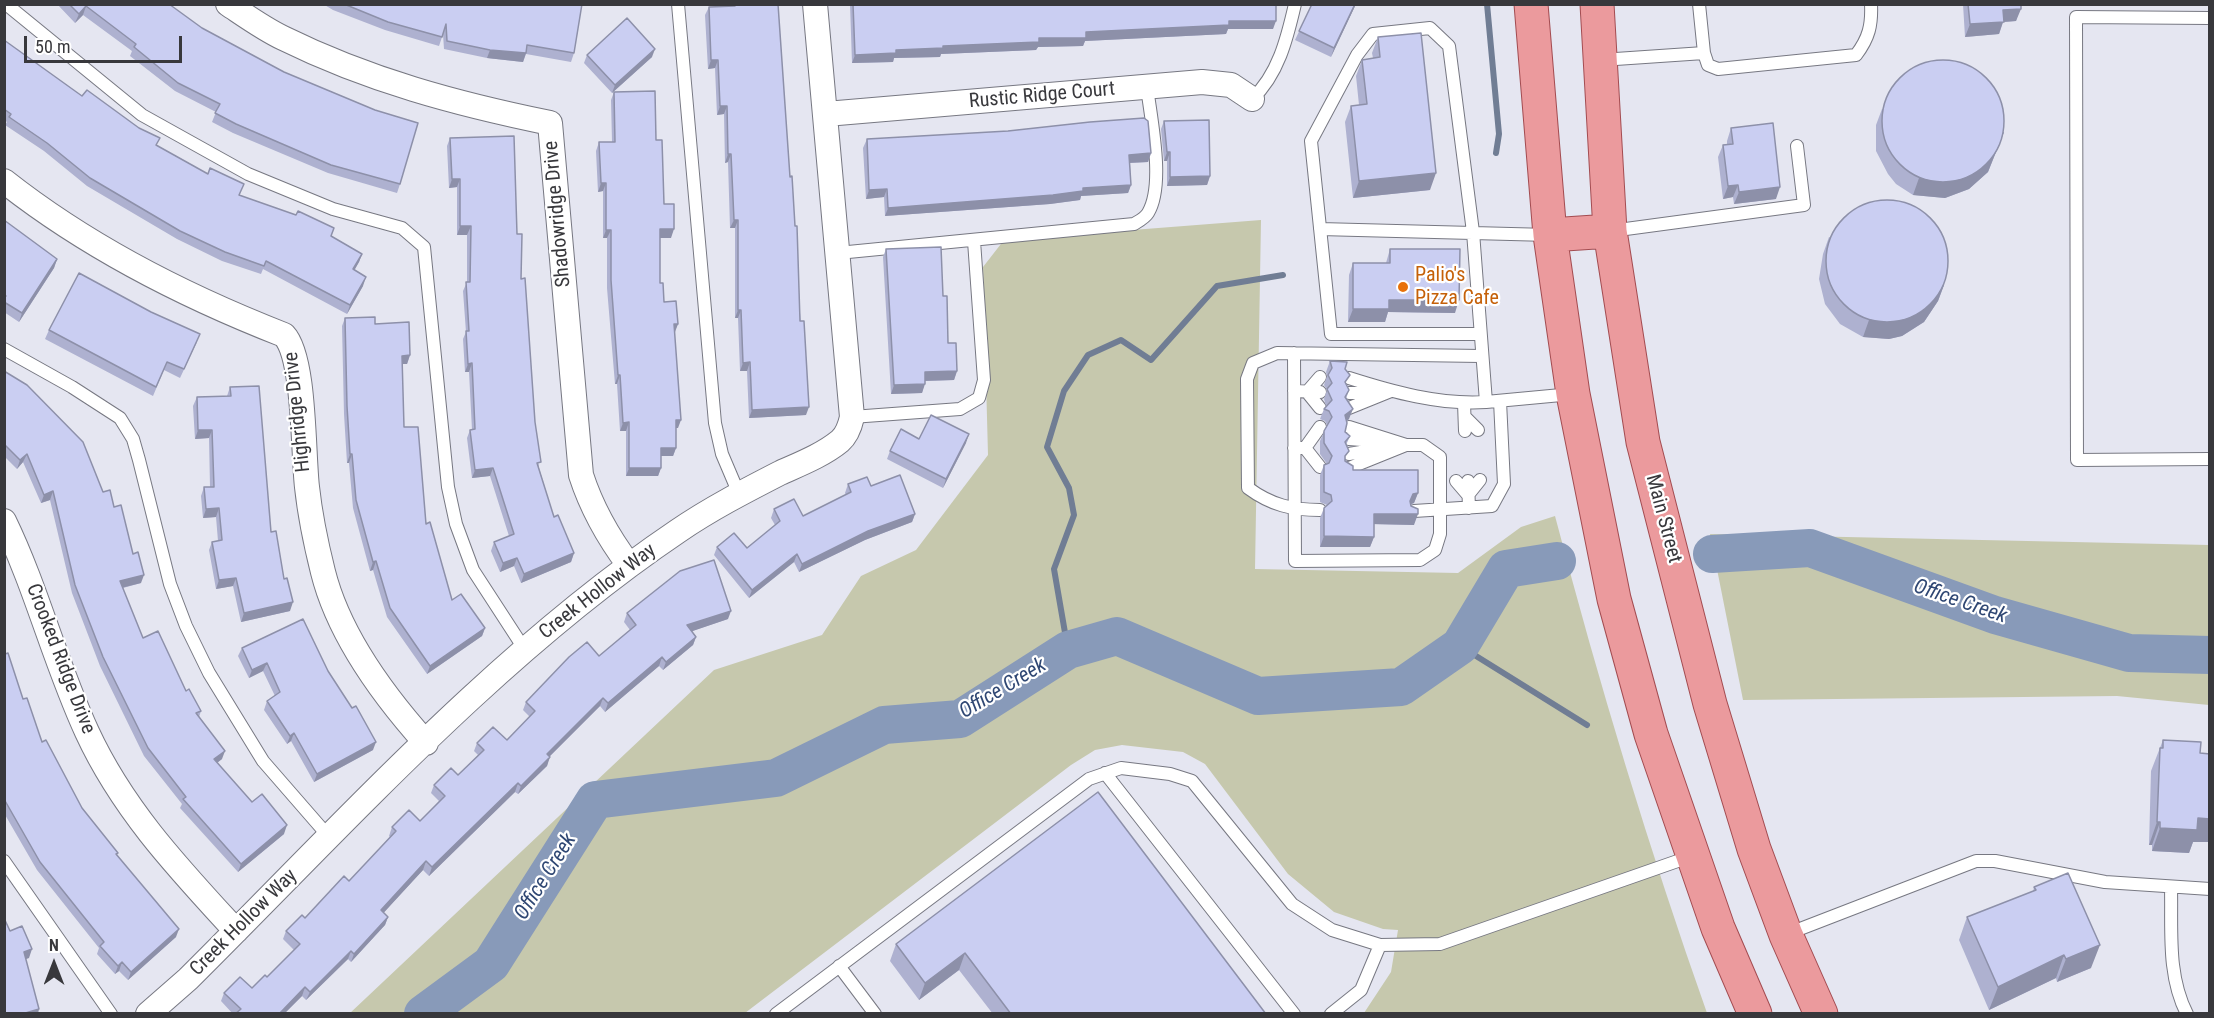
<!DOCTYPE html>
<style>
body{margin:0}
#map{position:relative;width:2214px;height:1018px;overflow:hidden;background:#e5e6f1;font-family:"Roboto Condensed",sans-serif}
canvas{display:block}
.frame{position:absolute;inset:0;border:6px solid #38383c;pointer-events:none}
.north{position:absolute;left:24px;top:934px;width:60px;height:60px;-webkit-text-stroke:4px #fff;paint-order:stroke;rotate:0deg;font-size:16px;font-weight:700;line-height:24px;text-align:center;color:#38383c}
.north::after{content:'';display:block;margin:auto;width:21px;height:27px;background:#38383c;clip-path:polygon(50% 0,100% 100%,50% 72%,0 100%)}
.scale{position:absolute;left:24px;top:36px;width:158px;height:27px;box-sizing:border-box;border:3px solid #38383c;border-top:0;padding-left:8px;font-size:18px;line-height:21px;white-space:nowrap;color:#38383c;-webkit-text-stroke:4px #fff;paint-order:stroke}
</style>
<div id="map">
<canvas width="2214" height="1018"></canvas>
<div class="frame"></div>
<div class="north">N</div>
<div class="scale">50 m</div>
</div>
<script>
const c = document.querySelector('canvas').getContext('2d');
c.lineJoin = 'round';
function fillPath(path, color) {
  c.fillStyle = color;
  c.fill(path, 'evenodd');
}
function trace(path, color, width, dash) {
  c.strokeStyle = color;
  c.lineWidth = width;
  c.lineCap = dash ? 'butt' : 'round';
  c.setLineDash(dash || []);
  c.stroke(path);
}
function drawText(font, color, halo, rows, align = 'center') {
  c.font = font + ' "Roboto Condensed",sans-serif';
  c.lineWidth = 4.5;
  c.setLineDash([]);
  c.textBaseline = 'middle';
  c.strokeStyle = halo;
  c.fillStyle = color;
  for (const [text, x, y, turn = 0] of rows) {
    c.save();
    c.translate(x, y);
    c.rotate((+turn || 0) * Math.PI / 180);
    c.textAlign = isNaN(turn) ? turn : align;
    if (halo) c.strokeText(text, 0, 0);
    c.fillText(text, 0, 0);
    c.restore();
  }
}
fillPath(new Path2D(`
 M1261 220 1255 569 1458 573 1521 527 1555 516C1599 684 1649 849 1707 1013H1364L1391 972 1398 930 1383 929 1334 912 1288 874 1205 764 1183 752 1122 745 1095 750 1071 765 745 1013 349 1014 714 670 822 635 861 576 916 550 988 455 983 267 1004 240Z
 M1710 534 2209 545V705L2117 696 1743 700Z`), '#c6c8ad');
trace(new Path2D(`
 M1487 4 1499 134 1496 153
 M1460 646 1587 725
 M1068 650 1054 569 1074 515 1069 488 1047 447 1064 391 1088 355 1121 340 1151 360 1217 286 1283 275`), '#707d94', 6);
trace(new Path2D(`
 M1712 554 1810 548 1995 615 2129 653 2210 655
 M423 1014 491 964 595 800 776 778 884 725 960 719 1068 650 1117 636 1258 696 1401 687 1460 646 1506 569 1557 561`), '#889ab9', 38);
const lane = new Path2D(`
 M6 4 142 115 248 174 333 209 402 228 424 247 448 487 456 524 473 570 525 650
 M678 4 715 423 722 454 739 494
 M2210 18 2076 17 2077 460 2210 459
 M1704 53 1708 65 1718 69 1856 55C1869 38 1872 25 1871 4
 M1601 60 1704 53 1699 4
 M1252 99C1278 75 1287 39 1295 4
 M1320 229 1549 235
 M1611 231 1804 205 1797 146
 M838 253 1134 224C1139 221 1145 218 1148 213 1165 185 1151 120 1147 87
 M1479 334H1331L1311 141 1357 55 1373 34 1430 28 1449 46 1473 232 1486 402 1572 394
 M4 349 72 387 120 418 133 439 139 460 170 584 186 626 209 673 263 761 330 838
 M1294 353 1295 561 1420 560 1435 550 1440 534V457L1423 445H1406L1349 468
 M1349 378C1393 392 1439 405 1486 402
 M1294 391 1320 392
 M1307 392 1320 408
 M1307 392 1320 377
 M1349 393 1381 392
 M1464 403 1465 431
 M1349 408 1391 391
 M852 417 960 409 979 398 984 380 974 241
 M1465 417 1478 430
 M1349 427 1406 445
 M1349 439 1375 441
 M1294 448H1305L1320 467
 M1305 448 1320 427
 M1349 454 1384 448
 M1456 481 1468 495
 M1468 481 1469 508
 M1468 495 1480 480
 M1320 510C1292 510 1271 505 1248 488L1247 379 1253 363 1277 353 1481 356
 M1414 511 1492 506 1504 484 1500 401
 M1105 773 1294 1014
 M4 861 111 1014
 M2171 888C2172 930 2167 975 2187 1014
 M1787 934 1976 861H1995L2105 882 2210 889
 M839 966 875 1014
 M776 1014 1089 779 1121 768 1170 774 1192 781 1292 904 1332 930 1380 945 1440 944 1692 856
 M1331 1014 1361 990 1380 945`);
const street = new Path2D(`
 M228 4C246 16 264 29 283 38 368 80 457 104 550 123L581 475C592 509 608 537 629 565
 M826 114 1202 82 1231 85 1252 99
 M4 181C89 248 184 296 284 335 305 357 303 453 307 487 310 515 316 544 323 572 339 636 383 695 426 743
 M4 521C37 589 55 663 87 732 123 810 179 869 236 931
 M148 1014 188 979C342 826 497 653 678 531 710 509 745 491 780 473 800 464 823 455 840 441 847 435 850 426 852 417L815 4`);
const primary = new Path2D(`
 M1531 4 1550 235 1573 394 1614 599 1651 734 1718 928 1755 1014
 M1597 4 1610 231 1643 442 1710 704 1754 849 1786 935 1821 1014
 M1550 235 1610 231`);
trace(lane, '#777882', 14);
trace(street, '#777882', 26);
trace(primary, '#a34c51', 35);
trace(lane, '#fff', 12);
trace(street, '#fff', 24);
trace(primary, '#eb9a9d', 33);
fillPath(new Path2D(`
 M57 4H169L400 184 397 193 328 173 233 133 212 122 216 112 175 91 130 56 132 51 83 15 75 23Z
 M323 4H582L574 53 571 62 526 54 523 62 487 58 444 49 443 34 439 46 385 30 333 10Z
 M732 4H778L790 177 795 226 806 415 749 418 747 371H740L738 318H735V228H730L728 162 725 163 724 114 717 115 715 68 708 69 705 15 709 7 732 6Z
 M850 4H1276L1273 29H1228L1226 34 1085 41 1083 46 1038 47 1036 50 941 54 940 57 894 58 893 62 852 63Z
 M1312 4H1356L1331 57 1295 40Z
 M1963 4H2021L2016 21 2003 22 1999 34 1965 37Z
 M1378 37 1430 190 1353 198 1345 122 1351 106 1359 105 1356 76 1362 60 1373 58 1372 53Z
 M4 40 82 96 157 146 240 196 331 236 362 254 359 262 354 270 363 286 347 314 263 269 261 274 222 261 177 239 87 186 44 151 5 125 7 122 4 120Z
 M587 55 652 57 612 93 584 63Z
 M614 92 656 140 664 204 671 238H660V283L664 302 678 324 674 332 678 428H676V448L673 456H661V468L658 476H626V431H620L617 384H615L607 288V238H603V191L598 192 596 151 599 142H612L611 100Z
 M1882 109 2004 132 1988 172 1969 189 1945 198 1913 195 1896 184 1888 174 1876 151V125Z
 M1164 121 1210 176 1207 185 1167 186V161H1164L1161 129Z
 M1731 128 1776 199 1734 204 1733 197 1723 199 1718 157 1723 145 1727 144V141Z
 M450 138 517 234 539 468 554 517 574 553 571 562 521 583 514 566 500 572 491 551 494 542 509 536 490 476 472 478 467 438 470 430H472L469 372H465L463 339 466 332 463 291 467 282V235H457V187L449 188 447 146Z
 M867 139 1151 153 1148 162 1130 163 1131 185 1128 193 1081 196 1080 200 1050 204 885 216 884 197 866 199 863 148Z
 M4 220 57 259 54 268 19 322 4 312Z
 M1829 237 1944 285 1938 301 1924 322 1902 336 1889 339 1863 337 1840 324 1825 304 1819 279 1823 254Z
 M886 249 943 296 948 343 957 371 954 380 925 381 922 393 891 394 883 257Z
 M1390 249 1455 313 1388 312 1385 322H1348L1349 275 1353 263H1386Z
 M345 318 375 324 410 355 407 364H402L404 427 426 524 452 600 485 628 482 636 427 674 387 617 373 570 370 571 353 508 349 463H347L344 414 342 326Z
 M49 330 197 342 180 378 164 370 153 396 45 339Z
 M1330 361 1345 369 1346 385 1349 390 1346 399 1349 419 1347 421 1345 432 1350 436 1346 445 1345 461 1353 470 1418 493 1414 503 1411 504 1414 525 1374 524V537L1370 547H1320V518L1324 508 1327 505 1320 502V475L1324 465 1327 464 1320 454V441L1327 425 1325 421 1320 419 1324 409 1326 406 1324 399 1327 390 1324 385 1327 376 1326 372Z
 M4 371 103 492 114 507 141 583 123 588 143 638 186 691 201 711 199 717 222 759 217 763 252 802 284 834 238 872 180 808 182 804 144 756 100 666 72 593 50 500 41 503 23 462 17 469 4 456Z
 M230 387 284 579 290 611 241 622 233 586 216 589 209 550 212 542 218 541 216 517 203 518 201 496 204 487H210L209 438 195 439 193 406 197 397 227 396Z
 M919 439 966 443 943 488 887 459 890 451Z
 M848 484 871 486 915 514 912 522 865 540 799 572 794 562 749 598 714 555 717 547 747 548 775 525 771 518 774 509 803 516 846 495 845 493Z
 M627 613 728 619 692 631 696 637 693 645 663 670 659 666 605 712 600 706 549 757 547 766 518 794 515 792 429 876 423 870 383 913 388 917 385 925 351 962 348 959 306 1000 302 996 284 1014H233L221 1001 224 993 252 988 267 977 294 950 283 939 286 931 305 918 349 881 390 837 389 836 392 827 420 821 439 801 431 793 434 785 458 775 478 755 474 751 477 743 507 740 530 717 523 710 526 702 599 656 630 630 624 622Z
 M242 648 328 671 373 750 314 782 291 741 287 744 264 710 267 701 275 696 263 671 249 678 238 656Z
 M4 651 23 699 42 742 82 808 118 853 117 855 176 937 128 980 119 971 115 974 97 954 99 948 37 870 4 813Z
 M2163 740 2200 753 2210 754V842H2193L2189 853 2152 851V845H2149L2151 771Z
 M1098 792 1266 1014H993L959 970 919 1000 890 961 896 944Z
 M2034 887 2091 968 2057 982 2056 978 1989 1010 1959 940 1967 917 2033 892Z`), '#aeb1d0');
fillPath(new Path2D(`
 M1355 4H1356L1331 57 1334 48Z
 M86 6 83 15 75 23 79 14Z
 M2021 9 2016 21 2003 22 1999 34 1965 37 1970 24 2003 10Z
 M1229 21H1276L1273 29H1228L1226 34 1085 41 1083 46 1038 47 1036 50 941 54 940 57 894 58 893 62 852 63 855 55 896 50 1039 38 1086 32Z
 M655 49 652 57 612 93 615 85Z
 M490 50 526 53 523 62 487 58Z
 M711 60H718L715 68 708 69Z
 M720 106H727L724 114 717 115Z
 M2004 132 1988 172 1969 189 1945 198 1913 195 1919 178Z
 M1167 152H1170L1167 161H1164Z
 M1151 153 1148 162 1126 163 1129 155Z
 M728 154H731L728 162 725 163Z
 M1436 173 1430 190 1353 198 1359 181Z
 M1210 176 1207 185 1167 186 1170 177Z
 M452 179H460L457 187 449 188Z
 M601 183H606L603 191 598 192Z
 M1131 185 1128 193 1081 196 1080 200 1050 204 885 216 888 208 1083 188Z
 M1738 185 1733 197 1723 199 1728 186Z
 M1780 187 1776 199 1734 204 1739 192Z
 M887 189 884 197 866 199 869 190Z
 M734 220H738L735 228H730Z
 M460 226H471L467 235H457Z
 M660 229H674L671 238H657Z
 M606 230H611L607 238H603Z
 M362 254 359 262 350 278 353 269Z
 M57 259 54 268 19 322 22 313Z
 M366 277 363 286 347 314 350 305Z
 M1944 285 1938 301 1924 322 1902 336 1889 339 1863 337 1869 320Z
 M1389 300H1459L1455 313 1388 312 1385 322H1348L1353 309Z
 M738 310H741L738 318H735Z
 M674 324H678L675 332H671Z
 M410 355 407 364H399L402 356Z
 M750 362 747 371H740L743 363Z
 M472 363 469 372H465L468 364Z
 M957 371 954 380 921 381 925 372Z
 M618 375H620L617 384H615Z
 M925 384 922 393 891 394 894 385Z
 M809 407 806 415 749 418 752 410Z
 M1353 409 1349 419 1341 425 1345 415Z
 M676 420H681L678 428H673Z
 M629 422 626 431H620L623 423Z
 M198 430H212L209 438 195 439Z
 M969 434 966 443 943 488 946 479Z
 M661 448H676L673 456H658Z
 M27 454 23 462 17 469 20 460Z
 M350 454H352L349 463H347Z
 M493 468 490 476 472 478 475 470Z
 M629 468H661L658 476H626Z
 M53 491 50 500 41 503 44 495Z
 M1418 493 1414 503 1409 505 1410 501 1413 494Z
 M219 508 216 517 203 518 206 509Z
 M915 514 912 522 865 540 799 572 802 564 868 531Z
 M1374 514H1418L1414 525 1370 524Z
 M1324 536 1374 537 1370 547H1320Z
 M574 553 571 562 521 583 524 574Z
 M797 554 794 562 749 598 752 590Z
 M517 558 514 566 500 572 503 563Z
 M376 561 373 570 370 571 373 562Z
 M144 575 141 583 117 589 120 581Z
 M236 578 233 586 216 589 219 580Z
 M293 602 290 611 241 622 244 613Z
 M731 611 728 619 684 634 687 625Z
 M485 628 482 636 427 674 430 666Z
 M696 637 693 645 663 670 666 662Z
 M662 657 659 666 605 712 608 703Z
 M267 663 263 671 249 678 252 670Z
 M603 698 600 706 543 763 547 754Z
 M294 733 291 741 287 744 290 736Z
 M376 742 373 750 314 782 317 774Z
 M225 751 222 759 210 768 214 759Z
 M550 757 547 766 518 794 521 786Z
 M518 783 515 792 429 876 432 867Z
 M2198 818 2210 819V842H2193L2189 853 2152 851 2160 828Z
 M2157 822H2160L2152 845H2149Z
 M287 825 284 834 238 872 241 864Z
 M426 861 423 870 378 919 381 910Z
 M388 917 385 925 351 962 354 954Z
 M179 929 176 937 128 980 131 972Z
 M2100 945 2091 968 2057 982 2066 959Z
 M32 949 29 958 21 961 24 952Z
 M351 951 348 959 306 1000 310 992Z
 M965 953 959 970 919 1000 925 983Z
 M2064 955 2056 978 1989 1010 1998 987Z
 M122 962 119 971 115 974 118 966Z
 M305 987 302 996 284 1014H279Z
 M39 1009 38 1014H22Z`), '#8d90a9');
const building = new Path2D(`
 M69 4H169L202 28 284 72 375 110 418 123 400 184 331 165 236 124 215 113 220 104 178 83 134 47 136 44 86 6 79 14Z
 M344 4H582L574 53 527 45 526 53 490 50 447 41 446 24 442 37 388 22Z
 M735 4H778L790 177 792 176 795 226H797L800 321H804L809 407 752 410 750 362 743 363 741 310H738V220H734L731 154H728L727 106H720L718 60H711L709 7 735 6Z
 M853 4H1276V21H1229V25L1086 32V38H1039V42L943 46V48L896 50V53L855 55Z
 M1312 4H1355L1334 48 1299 31Z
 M1968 4H2021V9L2003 10 2004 22 1970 24Z
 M627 18 655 49 615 85 587 55Z
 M1421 33 1436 173 1359 181 1351 106 1367 104 1362 60 1380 57 1378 37Z
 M4 40 82 96 87 90 139 128 160 138 156 145 208 174 210 168 244 184 239 195 296 215 298 211 334 228 331 236 362 254 353 269 366 277 350 305 266 261 264 266 225 252 180 231 90 178 47 143 9 117 11 114 4 109Z
 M1882 121a61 61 0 1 1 122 0a61 61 0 1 1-122 0Z
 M655 91 656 140H662L664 204H674V229H660V283H663L664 302 676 301 678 324H674L681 420H676V448H661V468H629V422L623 423 620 375H618L611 280V230H606V183H601L599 142H615L614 92Z
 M1144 118 1148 121 1151 153 1129 155 1131 185 1083 188V191L1053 195 888 208 887 189 869 190 867 139 1008 131 1090 122Z
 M1209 120 1210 176 1170 177V152H1167L1164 121Z
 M1773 123 1780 187 1739 192 1738 185 1728 186 1723 145 1733 144 1731 128Z
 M514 136 517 234H522L521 279 525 278 535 422 541 462 537 463 554 517 558 515 574 553 524 574 517 558 503 563 494 542 514 534 493 468 475 470 470 430 475 429 472 363 468 364 466 331H469L466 282H470L471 226H460V179H452L450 138Z
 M1826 261a61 61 0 1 1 122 0a61 61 0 1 1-122 0Z
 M4 220 57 259 22 313 4 302V298L6 296 4 295Z
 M941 247 943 296H947L948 343H956L957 371 925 372V384L894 385 886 249Z
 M1390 249H1460L1459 300H1389V309H1353V263H1390Z
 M79 273 151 312 200 334 184 369 167 362 156 387 49 330Z
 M375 317V324L409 322 410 355 402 356 404 427H418L426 524 430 522 452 600 461 594 485 628 430 666 390 608 376 561 373 562 356 500 352 454H350L347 406 345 318Z
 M1330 361 1347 362 1345 369 1350 375 1345 382 1349 390 1345 397 1353 409 1345 415 1347 423 1345 432 1350 436 1345 442 1349 451 1345 456V461L1353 466V470H1418V493L1413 494 1410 501 1411 506 1418 509V514H1374V537L1324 536V508L1332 501 1331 495 1324 492V465L1329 463 1332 456 1324 443V431L1332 417 1329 411 1324 409 1332 400 1327 389 1332 383 1328 375 1332 368Z
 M4 371 27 385 83 442 103 492 110 490 114 507 121 505 133 554 138 552 144 575 120 581 143 638 158 631 186 691 189 689 201 711 196 713 225 751 214 759 252 802 262 794 287 825 241 864 183 799 186 797 148 748 103 657 75 585 53 491 44 495 27 454 20 460 4 444Z
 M259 386 271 532 276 531 284 579 287 578 293 602 244 613 236 578 219 580 212 542 222 540 219 508 206 509 204 487H214L212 430H198L197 397 231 396 230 387Z
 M931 415 969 434 946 479 890 451 901 429 919 439Z
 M900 475 915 514 868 531 802 564 797 554 752 590 717 547 734 533 747 548 780 521 774 509 794 499 803 516 851 492 848 484 867 477 871 486Z
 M714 560 731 611 687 625 696 637 666 662 662 657 608 703 603 698 547 754 550 757 521 786 518 783 432 867 426 861 381 910 388 917 354 954 351 951 310 992 305 987 279 1014H235L241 1009 224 993 240 977 252 988 265 975 267 977 300 944 286 931 302 915 305 918 344 876 349 881 396 831 392 827 409 810 420 821 445 796 434 785 451 768 458 775 484 750 477 743 493 727 507 740 535 711 526 702 569 657 587 642 599 656 636 625 627 613 680 571Z
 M303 619 328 671 352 708 356 706 376 742 317 774 294 733 290 736 267 701 280 692 267 663 252 670 242 648Z
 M4 651 5 654 8 653 23 699 27 698 42 742 46 740 82 808 118 853 116 854 179 929 131 972 122 962 118 966 100 946 104 942 40 862 4 799Z
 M2163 740 2201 742 2200 753 2210 754V819L2198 818 2197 830 2160 828V822H2157L2160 748H2163Z
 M1098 792 1266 1014H1011L965 953 925 983 896 944Z
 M2068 873 2100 945 2066 959 2064 955 1998 987 1967 917 2036 890 2034 887Z
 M4 918 10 931 22 926 32 949 24 952 39 1009 22 1014H4Z`);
fillPath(building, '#cacef2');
trace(building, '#8d90a9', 1.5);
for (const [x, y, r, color] of [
 [1403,287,6,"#e8710a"]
]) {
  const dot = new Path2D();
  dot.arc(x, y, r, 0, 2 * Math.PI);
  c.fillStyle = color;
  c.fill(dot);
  trace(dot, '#fff', 2);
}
drawText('20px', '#38383c', '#fff', [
 ["Rustic Ridge Court",1042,96,-5],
 ["Shadowridge Drive",558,214,-95],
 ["Highridge Drive",298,412,-96],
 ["Main Street",1663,519,75],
 ["Creek Hollow Way",598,592,-38],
 ["Crooked Ridge Drive",60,659,69],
 ["Creek Hollow Way",244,923,-45]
]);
drawText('20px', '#c56008', '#fff', [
 ["Palio's",1415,276],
 ["Pizza Cafe",1415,299]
], 'left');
drawText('italic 21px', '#2f4773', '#fff', [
 ["Office Creek",1960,602,19],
 ["Office Creek",1003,689,-31],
 ["Office Creek",546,877,-58]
]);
</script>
